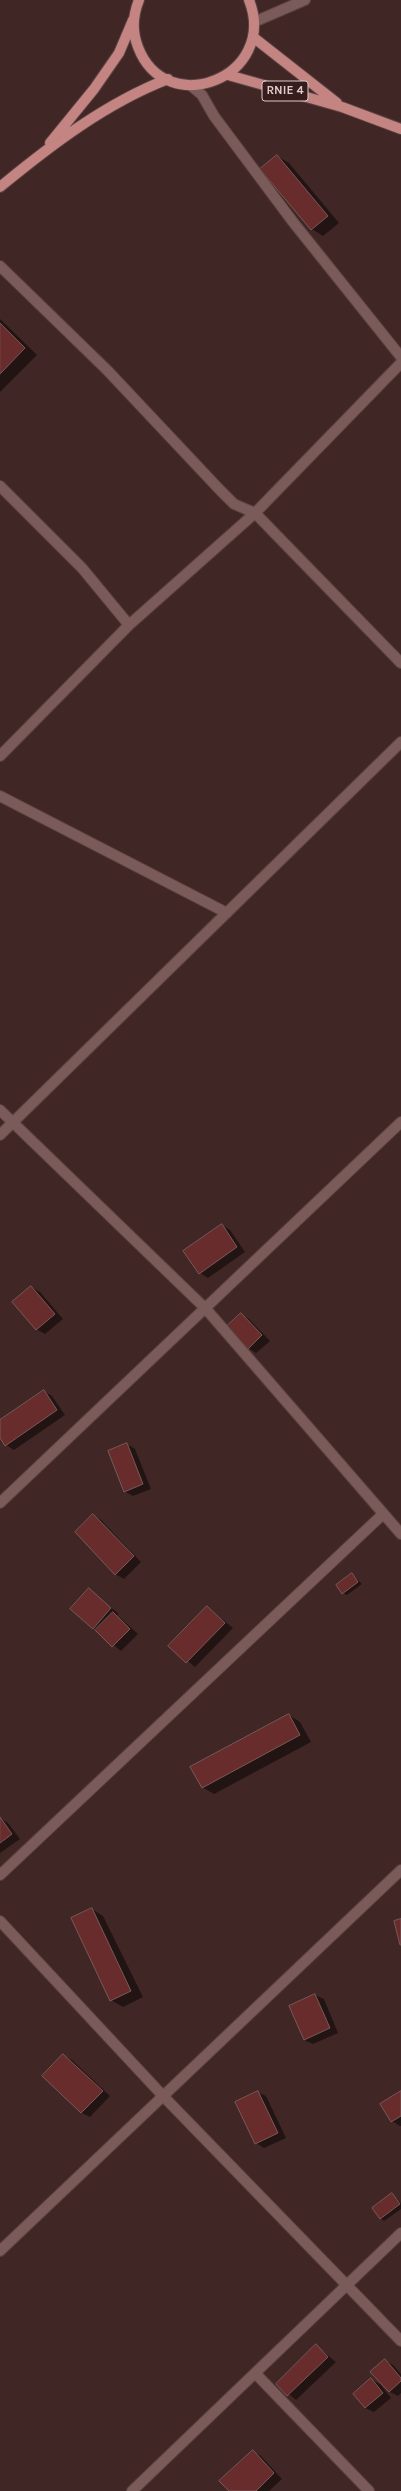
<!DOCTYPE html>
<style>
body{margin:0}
canvas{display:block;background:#402624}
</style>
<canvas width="401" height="2491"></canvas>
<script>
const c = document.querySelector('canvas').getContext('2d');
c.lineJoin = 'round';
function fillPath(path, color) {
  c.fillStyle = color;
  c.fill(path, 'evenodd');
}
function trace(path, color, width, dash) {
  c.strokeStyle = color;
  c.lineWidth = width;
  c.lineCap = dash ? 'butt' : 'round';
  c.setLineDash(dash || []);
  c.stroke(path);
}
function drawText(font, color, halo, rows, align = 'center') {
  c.font = font + ' Karla,sans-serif';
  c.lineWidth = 3.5;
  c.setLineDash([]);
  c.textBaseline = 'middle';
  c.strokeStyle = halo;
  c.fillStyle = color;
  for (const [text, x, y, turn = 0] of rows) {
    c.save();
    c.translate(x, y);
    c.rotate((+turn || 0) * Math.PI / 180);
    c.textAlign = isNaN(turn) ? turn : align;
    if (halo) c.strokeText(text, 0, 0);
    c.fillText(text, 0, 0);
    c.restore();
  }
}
fillPath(new Path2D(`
 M277 156 289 163 339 223 323 236 312 229Z
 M0 319 37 355 0 392Z
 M222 1225 230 1230 245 1252 208 1278 200 1273Z
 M32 1287 40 1292 63 1319 45 1334 36 1329Z
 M241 1314 249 1319 270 1341 256 1353 248 1348Z
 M44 1391 52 1396 65 1415 14 1450 6 1445 0 1436V1421Z
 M127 1444 135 1449 151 1489 133 1496 124 1491Z
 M93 1515 101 1520 141 1562 124 1579 115 1574Z
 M352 1574 362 1584 347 1595 343 1593Z
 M89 1590 119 1614 117 1615 138 1634 121 1651 93 1628Z
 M207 1607 233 1628 195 1667 170 1646Z
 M289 1715 300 1722 311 1742 214 1794 202 1787Z
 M0 1818 8 1823 20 1839 0 1853Z
 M92 1909 103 1916 143 1997 123 2007 111 2000Z
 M315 1995 324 1999 338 2033 313 2044 304 2040 290 2006Z
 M63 2055 72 2060 110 2096 90 2117 82 2113 43 2076Z
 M258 2092 266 2096 286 2138 264 2148 256 2143Z
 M401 2092V2126H400L392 2121 381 2104Z
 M392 2194 401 2203V2209L384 2221 380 2218Z
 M316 2346 336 2362 296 2400 277 2384Z
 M385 2360 393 2365 401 2374V2393L398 2396 390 2392 372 2372Z
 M372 2380 380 2384 391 2398 374 2412 365 2408Z
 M253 2451 261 2456 282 2479 269 2491H230Z`), '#0007');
const building = new Path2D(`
 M277 155 328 216 311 230 260 169Z
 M0 323 25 348 0 374Z
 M222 1224 237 1247 199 1274 183 1251Z
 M31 1286 55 1314 36 1330 12 1302Z
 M241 1313 262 1335 248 1349 226 1327Z
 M44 1390 57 1410 5 1446 0 1438V1420Z
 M127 1443 143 1484 124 1492 108 1451Z
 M93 1514 134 1556 115 1575 75 1532Z
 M352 1573 358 1582 342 1594 336 1585Z
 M89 1588 111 1608 93 1629 70 1609Z
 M207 1606 225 1623 186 1663 168 1646Z
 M113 1612 130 1629 112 1647 95 1630Z
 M289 1714 300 1735 202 1788 190 1767Z
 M0 1817 12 1834 0 1843Z
 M92 1908 131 1991 110 2001 71 1918Z
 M401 1919V1945H400L394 1921Z
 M315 1994 330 2028 304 2040 289 2006Z
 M63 2054 103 2091 81 2113 42 2076Z
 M258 2091 278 2133 255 2144 235 2102Z
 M401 2091V2116L391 2122 380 2104Z
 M392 2193 400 2204 380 2219 372 2208Z
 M316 2344 328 2357 287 2396 276 2384Z
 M385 2359 401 2378V2381L389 2392 370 2372Z
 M371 2378 383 2393 365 2408 353 2394Z
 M253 2450 274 2473 256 2491H229L219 2481Z`);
fillPath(building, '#692c2c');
trace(building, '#775957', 1);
const street = new Path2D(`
 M190 85 202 95 214 116 293 222 401 357
 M0 266 107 370 219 489 234 504 255 513 401 663
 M0 486 82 568 129 625
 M0 756 129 625 255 513 401 363
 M0 796 227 913
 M0 1110 206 1309 401 1534
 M0 1135 401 742
 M0 1503 401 1122
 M0 1875 382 1515
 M0 1921 164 2097 401 2341
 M0 2251 401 1870
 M255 2373 369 2491
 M132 2491 401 2233`);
const secondary = new Path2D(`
 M254 22 305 0`);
const primary = new Path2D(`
 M139 0C133 15 132 32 138 47 166 121 279 77 249 0
 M253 37 337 103
 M228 75 342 107 401 129
 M50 143 94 89 119 53 133 20
 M0 187C51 145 106 103 168 79`);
trace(street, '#5a4342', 12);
trace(secondary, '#5a4342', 12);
trace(primary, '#5a4342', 12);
trace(street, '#7a5b59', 10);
trace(secondary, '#7a5b59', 10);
trace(primary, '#c48481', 10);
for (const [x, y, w] of [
 [285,91,46]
]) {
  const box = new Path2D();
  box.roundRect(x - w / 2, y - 10, w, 20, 3);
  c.fillStyle = '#361c1b';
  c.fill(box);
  trace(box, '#decccb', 1);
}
drawText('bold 12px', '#decccb', null, [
 ["RNIE 4",285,91]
]);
</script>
